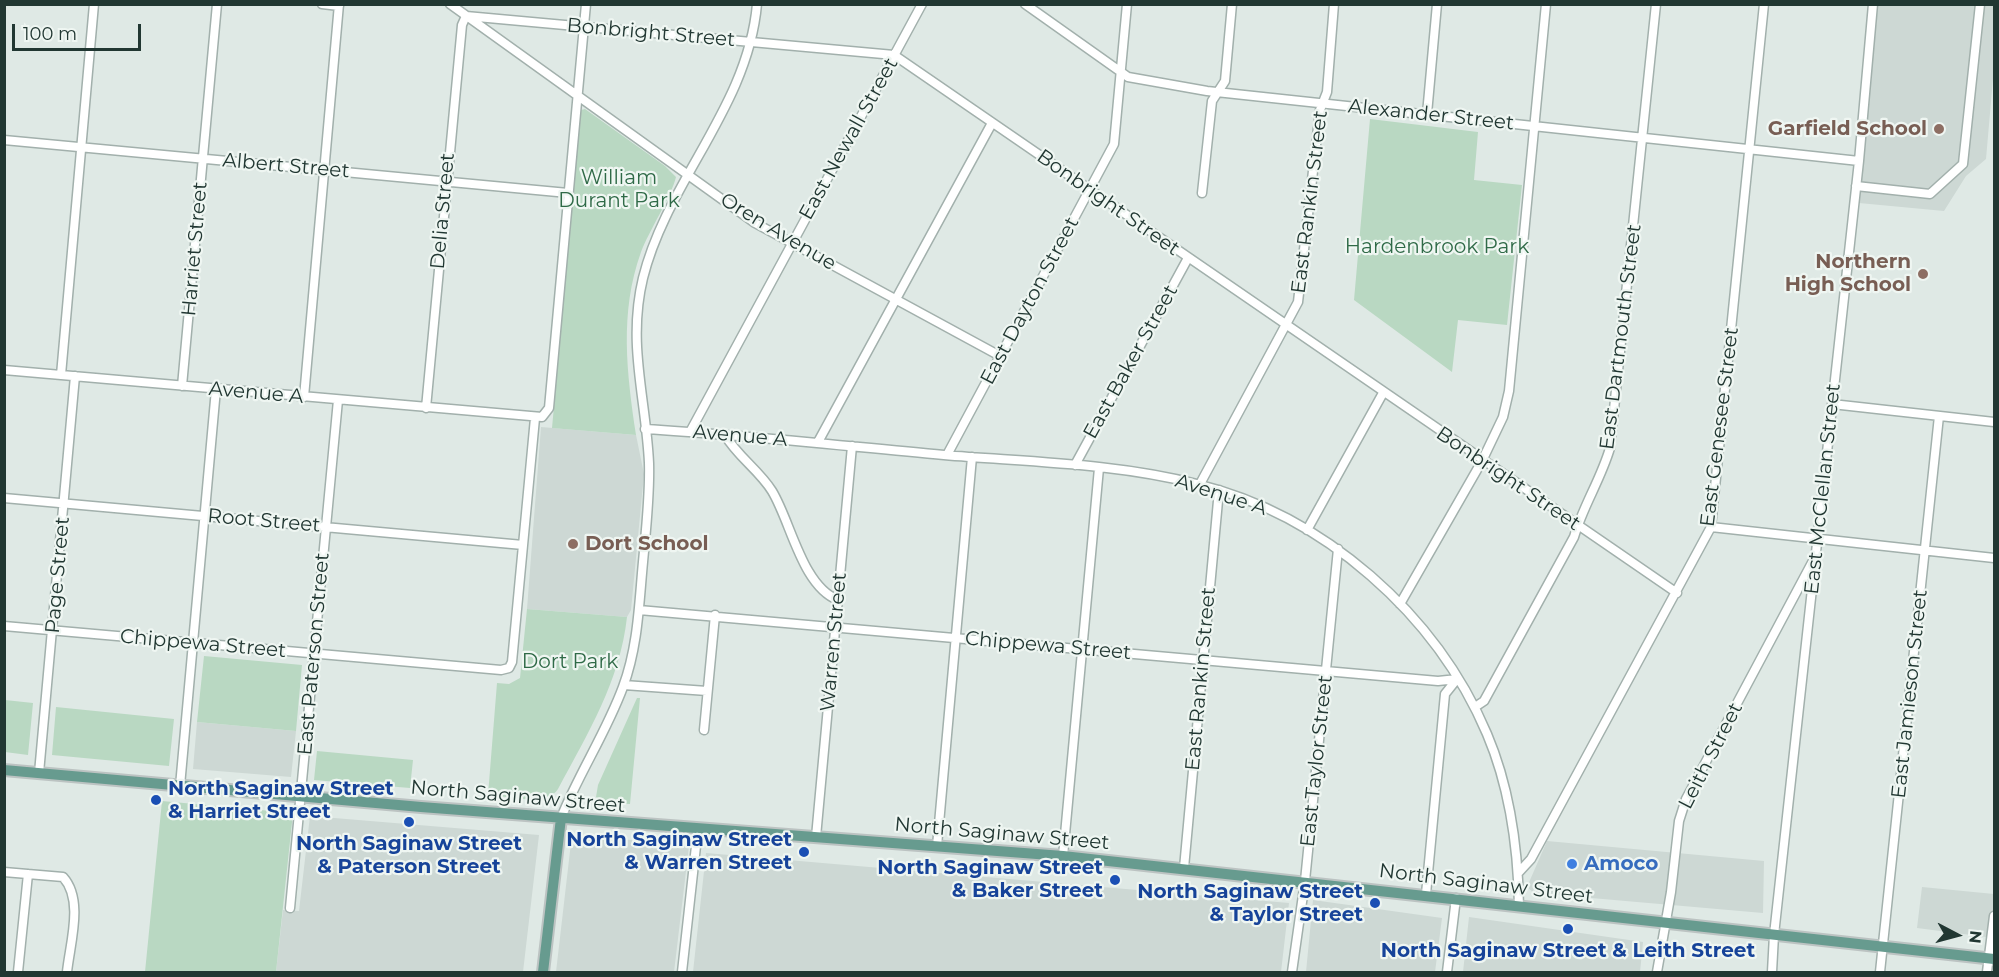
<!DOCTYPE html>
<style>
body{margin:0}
#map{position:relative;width:1999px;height:977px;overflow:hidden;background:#dfe9e5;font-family:Montserrat,sans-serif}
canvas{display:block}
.frame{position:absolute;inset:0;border:6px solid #213732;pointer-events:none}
.north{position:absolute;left:1927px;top:905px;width:60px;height:60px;-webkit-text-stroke:4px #eff6f2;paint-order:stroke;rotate:96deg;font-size:16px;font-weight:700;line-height:24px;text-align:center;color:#213732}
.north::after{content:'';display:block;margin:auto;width:21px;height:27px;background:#213732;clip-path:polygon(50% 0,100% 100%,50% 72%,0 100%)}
.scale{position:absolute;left:12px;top:24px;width:129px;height:27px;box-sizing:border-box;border:3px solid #213732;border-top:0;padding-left:8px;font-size:18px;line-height:21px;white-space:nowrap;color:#213732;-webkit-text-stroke:4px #eff6f2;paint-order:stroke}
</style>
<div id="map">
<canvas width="1999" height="977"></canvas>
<div class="frame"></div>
<div class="north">N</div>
<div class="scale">100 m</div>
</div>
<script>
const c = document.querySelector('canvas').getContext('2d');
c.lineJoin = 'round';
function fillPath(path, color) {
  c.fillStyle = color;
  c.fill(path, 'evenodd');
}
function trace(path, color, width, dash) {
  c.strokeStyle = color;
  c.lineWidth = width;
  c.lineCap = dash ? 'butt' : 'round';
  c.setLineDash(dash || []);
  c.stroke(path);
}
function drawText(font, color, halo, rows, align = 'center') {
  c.font = font + ' Montserrat,sans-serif';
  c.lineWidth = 4.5;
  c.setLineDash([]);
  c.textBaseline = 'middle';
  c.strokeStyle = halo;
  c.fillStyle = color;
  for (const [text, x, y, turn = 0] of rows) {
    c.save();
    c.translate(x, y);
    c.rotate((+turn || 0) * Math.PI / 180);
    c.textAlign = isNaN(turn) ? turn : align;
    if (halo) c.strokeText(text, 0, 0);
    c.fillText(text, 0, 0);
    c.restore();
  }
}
fillPath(new Path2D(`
 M1878 5H1994V67L1986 159 1966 176 1944 211 1859 203Z
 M541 427 636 435 644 474 631 610 627 617 527 609Z
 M197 722 296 731 291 777 193 769Z
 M310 816 539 835 523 972H276L283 910 299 911Z
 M572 834 689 846 674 972H556Z
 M1547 841 1764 861 1763 913 1534 893 1527 887Z
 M706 853 1289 903 1281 972H693Z
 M1922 887 1994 894V938L1917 928Z
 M1313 900 1442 918 1435 972H1306Z
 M1469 917 1643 942 1640 972H1463Z`), '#cdd8d4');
fillPath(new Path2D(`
 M585 109 665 166 676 177C672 195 649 231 641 252 619 313 627 374 636 435L552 428 581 110Z
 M1370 119 1478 132 1474 180 1522 185 1507 325 1458 320 1452 372 1354 300Z
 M527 609 627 617C620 681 588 733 558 789 547 807 507 796 488 795L497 683 509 684 520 678Z
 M204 656 302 665 296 731 197 722Z
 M637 698H640L630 804 603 803 596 797 598 785Z
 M5 700 33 703 28 755 5 752Z
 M56 707 174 719 169 766 52 755Z
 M317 751 413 760 410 788 314 780Z
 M162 801 293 813 276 972H145Z`), '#b9d8c2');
const minor = new Path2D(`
 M322 4 339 6
 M450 4 755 223 1000 356
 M1025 4 1128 77 1207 91 1859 161
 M1427 114 1437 4
 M4 140 568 193
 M1856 186 1930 194 1963 164 1980 4
 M1202 193 1212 101 1225 81 1232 4
 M4 370 542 417 549 408 586 4
 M61 375 94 4
 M182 386 217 4
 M304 397 339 4
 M1832 404 1994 422
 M426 408 462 25 466 16 894 55 1677 593
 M645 429C745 435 844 446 944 455 1028 462 1115 463 1197 484 1324 515 1436 614 1487 734 1510 788 1518 848 1519 906
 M690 432 922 4
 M725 435C737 456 759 470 772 491 791 522 802 586 838 600
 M818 442 992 123
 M947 455 1114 144 1127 4
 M1075 465 1188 258
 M1200 484 1298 302 1320 110 1327 92 1334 4
 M4 498 523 545
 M1711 527 1994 558
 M1307 530 1383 393
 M1400 604 1482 461 1503 417 1509 391 1546 4
 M639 610 1438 681 1457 679
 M4 626 501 670 509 668 512 662 535 418
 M624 685 707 691
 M1475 707 1484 701 1574 537C1583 506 1601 479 1610 448L1656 4
 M704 730 715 615
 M39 773 75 376
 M180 786 216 389
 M561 818C579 773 606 733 623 687 638 647 639 604 643 562 646 529 650 496 649 463 646 398 627 344 643 278 667 181 748 107 757 4
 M816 837 852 446
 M937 846 972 457
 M1063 856 1099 468
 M1184 868 1219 490
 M4 872 63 877C84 900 70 943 67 972
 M1519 872 1531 859 1711 527 1764 4
 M1426 894 1445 694 1457 679
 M290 908 338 400
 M18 972 28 874
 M682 972 698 828
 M1292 972 1305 881 1338 549
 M1447 972 1456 898
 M1657 972 1671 892 1679 821 1686 799 1814 559
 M1772 972 1774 935 1859 161 1873 4
 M1880 972 1939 416
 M1987 972 1994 916`);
const major = new Path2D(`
 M4 770 421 807 1063 856 1994 959
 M543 972 561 818`);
trace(minor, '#a2b0ac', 11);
trace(major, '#bcc3c2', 14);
trace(minor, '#fff', 8);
trace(major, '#679b8f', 10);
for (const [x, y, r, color] of [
 [1939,129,6,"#8d6e63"],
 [1923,274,6,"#8d6e63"],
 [573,544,6,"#8d6e63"],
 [156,800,6,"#1a4fb4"],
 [409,822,6,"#1a4fb4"],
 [804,852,6,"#1a4fb4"],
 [1572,864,6,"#3f7fe0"],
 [1115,880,6,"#1a4fb4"],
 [1375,903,6,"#1a4fb4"],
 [1568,929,6,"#1a4fb4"]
]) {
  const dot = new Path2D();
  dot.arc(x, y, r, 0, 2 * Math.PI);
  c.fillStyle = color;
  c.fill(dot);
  trace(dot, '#eff6f2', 2);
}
drawText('20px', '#213732', '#eff6f2', [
 ["Bonbright Street",651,33,5],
 ["Alexander Street",1431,115,6],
 ["East Newall Street",849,139,-61],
 ["Albert Street",286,166,5],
 ["East Rankin Street",1310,202,-83],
 ["Bonbright Street",1108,203,35],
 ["Delia Street",443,211,-85],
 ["Oren Avenue",778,232,31],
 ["Harriet Street",195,249,-85],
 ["East Dayton Street",1030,301,-62],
 ["East Dartmouth Street",1621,337,-83],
 ["East Baker Street",1131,362,-61],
 ["Avenue A",256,393,5],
 ["East Genesee Street",1720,427,-83],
 ["Avenue A",740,436,5],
 ["Bonbright Street",1508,479,34],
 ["East McClellan Street",1823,489,-84],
 ["Avenue A",1221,495,18],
 ["Root Street",264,521,5],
 ["Page Street",58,575,-85],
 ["Warren Street",834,642,-85],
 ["Chippewa Street",203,644,5],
 ["Chippewa Street",1048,646,5],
 ["East Paterson Street",314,654,-85],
 ["East Rankin Street",1201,679,-85],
 ["East Jamieson Street",1910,694,-84],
 ["Leith Street",1711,756,-63],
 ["East Taylor Street",1317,761,-84],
 ["North Saginaw Street",518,797,5],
 ["North Saginaw Street",1002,834,5],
 ["North Saginaw Street",1486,884,7]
]);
drawText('bold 20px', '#785e54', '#eff6f2', [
 ["Garfield School",1927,129],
 ["Northern",1911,262],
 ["High School",1911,285],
 ["Dort School",585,544,"left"]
], 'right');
drawText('20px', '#2f6a47', '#eff6f2', [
 ["William",619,178],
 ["Durant Park",619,201],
 ["Hardenbrook Park",1437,247],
 ["Dort Park",570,662]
]);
drawText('bold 20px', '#164399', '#eff6f2', [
 ["North Saginaw Street",168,789,"left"],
 ["& Harriet Street",168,812,"left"],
 ["North Saginaw Street",792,840],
 ["& Warren Street",792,863],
 ["North Saginaw Street",409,844,"center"],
 ["& Paterson Street",409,867,"center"],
 ["North Saginaw Street",1103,868],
 ["& Baker Street",1103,891],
 ["North Saginaw Street",1363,892],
 ["& Taylor Street",1363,915],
 ["North Saginaw Street & Leith Street",1568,951,"center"]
], 'right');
drawText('bold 20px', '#366cbe', '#eff6f2', [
 ["Amoco",1584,864]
], 'left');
</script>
